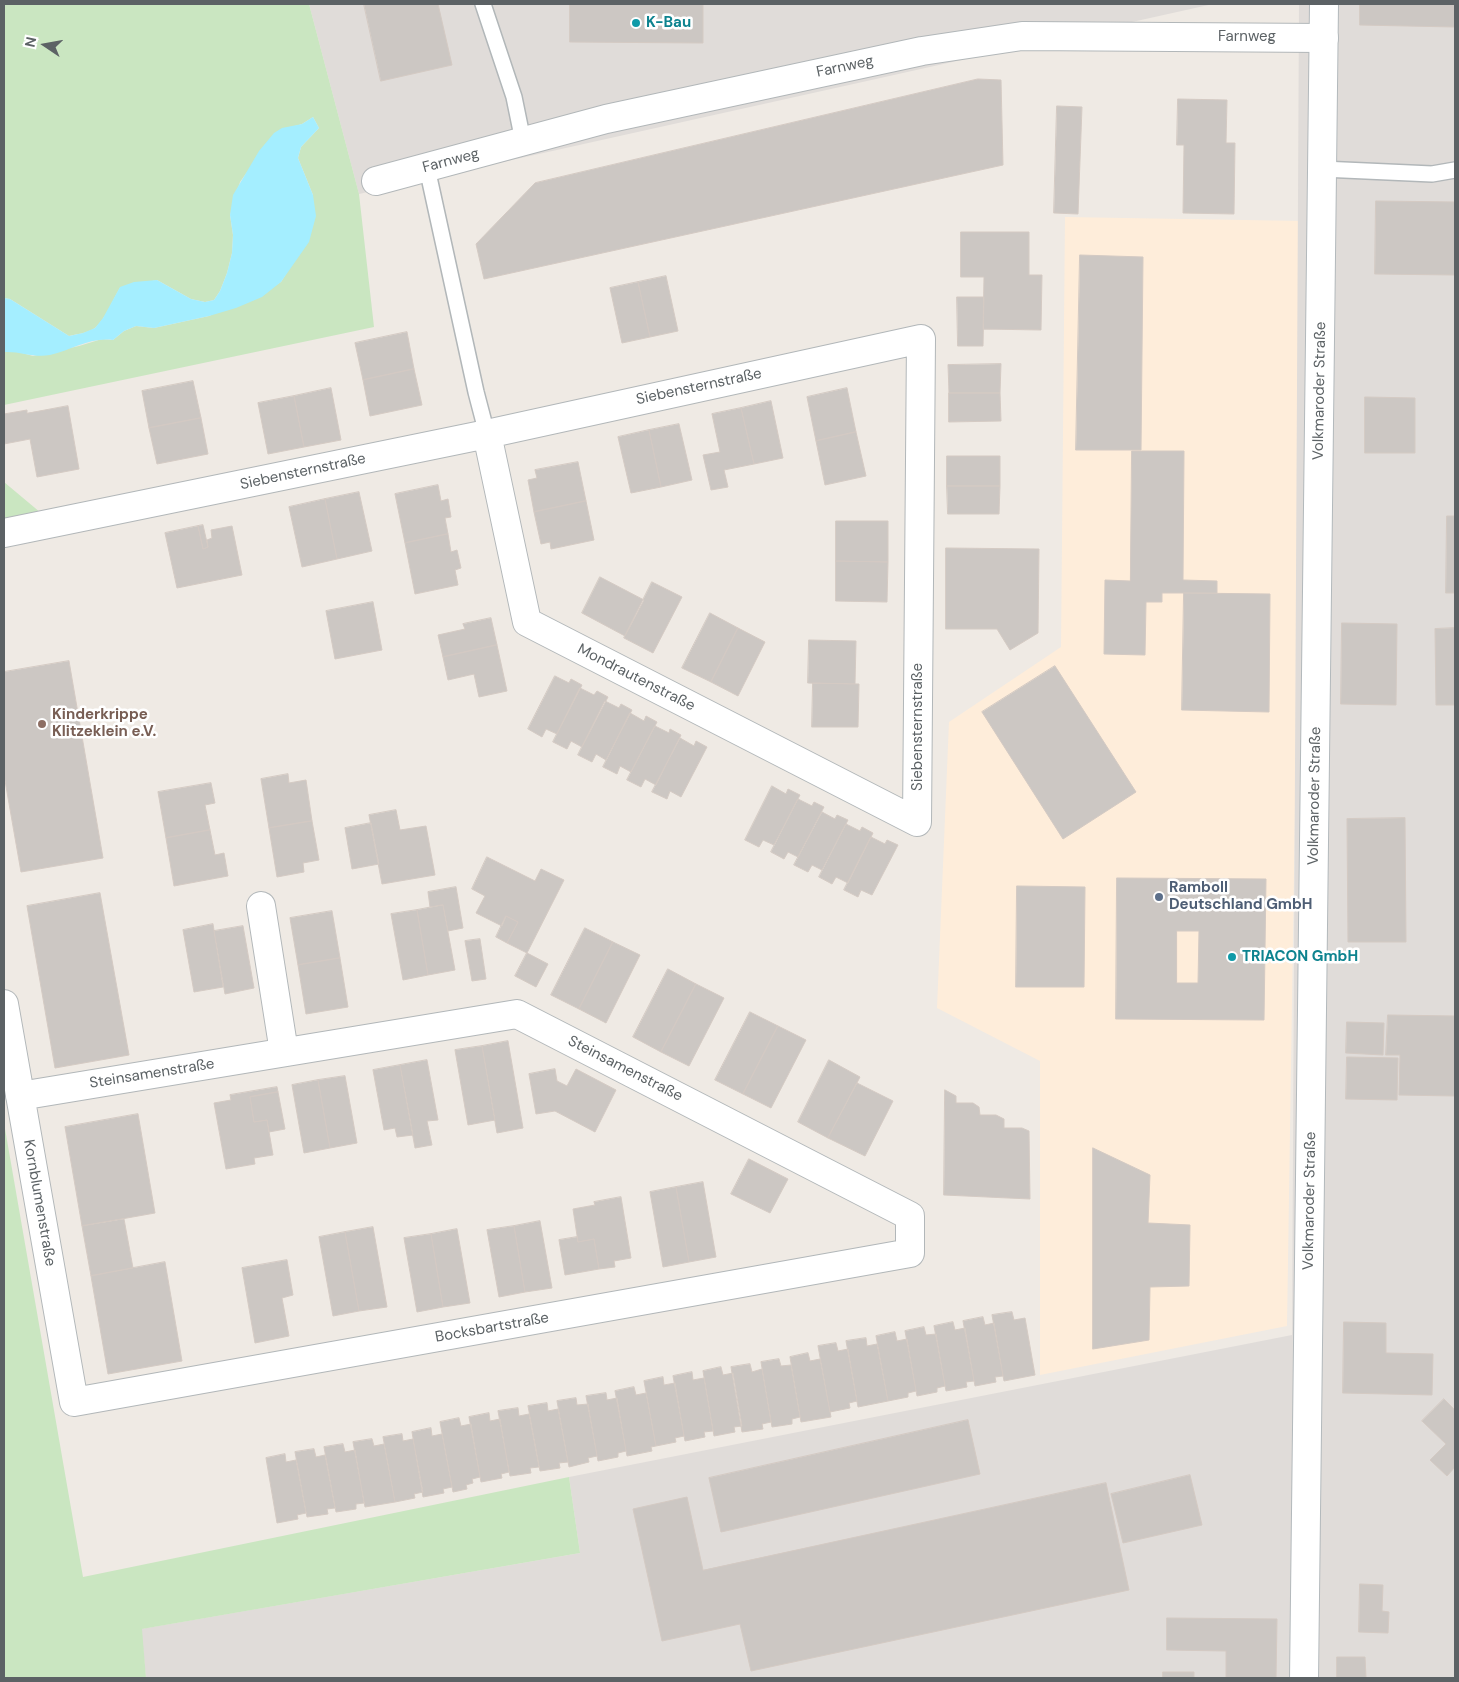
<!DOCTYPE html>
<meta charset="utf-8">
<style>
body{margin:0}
#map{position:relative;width:1459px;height:1682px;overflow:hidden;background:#efeae4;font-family:"DM Sans",sans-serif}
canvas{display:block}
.frame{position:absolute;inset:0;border:5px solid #5c6265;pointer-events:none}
.north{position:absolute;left:20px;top:20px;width:50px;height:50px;-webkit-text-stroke:4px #fff;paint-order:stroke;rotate:282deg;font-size:14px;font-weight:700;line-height:20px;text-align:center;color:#5c6265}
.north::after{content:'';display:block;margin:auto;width:18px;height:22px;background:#5c6265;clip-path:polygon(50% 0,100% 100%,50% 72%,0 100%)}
</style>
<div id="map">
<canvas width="1459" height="1682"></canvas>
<div class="frame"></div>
<div class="north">N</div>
</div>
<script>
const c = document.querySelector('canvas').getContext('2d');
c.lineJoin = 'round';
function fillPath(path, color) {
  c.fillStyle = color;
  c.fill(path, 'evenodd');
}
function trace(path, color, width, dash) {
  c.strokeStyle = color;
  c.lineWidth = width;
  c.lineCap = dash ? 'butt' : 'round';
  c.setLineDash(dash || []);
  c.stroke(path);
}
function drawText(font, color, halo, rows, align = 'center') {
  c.font = font + ' "DM Sans",sans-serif';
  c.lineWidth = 5;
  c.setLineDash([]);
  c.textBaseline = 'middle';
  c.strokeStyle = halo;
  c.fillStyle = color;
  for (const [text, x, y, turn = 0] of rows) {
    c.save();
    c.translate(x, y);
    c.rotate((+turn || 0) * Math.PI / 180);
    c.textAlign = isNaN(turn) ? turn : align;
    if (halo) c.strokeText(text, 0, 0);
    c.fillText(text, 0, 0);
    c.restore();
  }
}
fillPath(new Path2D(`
 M1065 217 1304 221 1287 1326 1040 1375V1061L937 1008 949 722 1061 647Z`), '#feedda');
fillPath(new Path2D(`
 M309 4H1213L359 194Z
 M1299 4H1455V1678H146L141 1629 580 1553 569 1477 1292 1335Z`), '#e0dcd9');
fillPath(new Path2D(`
 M4 4H309L359 194 374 327 4 405V352L15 351 33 356 79 346 102 339 113 340 124 331 136 326 154 328 209 316 281 282 292 263 313 195 298 158 301 147 319 128 313 117 302 124 292 127 250 168 240 182 230 215 233 235 232 253 227 273 220 291 214 300 205 302 191 299 157 280 120 288C113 299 105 320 95 328 88 333 77 334 69 336L10 299 4 298Z
 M4 482 47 518 4 527Z
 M4 1123 83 1577 569 1477 580 1553 142 1629 146 1678H4Z`), '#cae6c1');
fillPath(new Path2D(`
 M313 117 319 128 301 147 298 158 313 195 316 216 309 242 281 282 262 297 236 308 209 316 154 328 136 326 124 331 113 340C90 337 72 350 50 355 34 358 20 351 4 352V298L10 299 69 336 83 333 95 328 103 318 120 287 134 282 157 280 191 299 205 302 214 300 220 291 227 273 232 253 233 235 230 215 233 195 259 151 274 133 282 128 302 124Z`), '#a4eeff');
const building = new Path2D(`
 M364 4H438L452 65 381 81Z
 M570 4H703V43L570 42Z
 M1360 4H1455V27L1360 25Z
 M978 79 1001 80 1003 165 484 279 476 244 535 183Z
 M1178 99 1227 100 1226 143H1235L1234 214 1183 213 1184 145H1177Z
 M1057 106 1082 107 1078 214 1054 213Z
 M1376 201 1455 202V275L1375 274Z
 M961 232H1029V275H1042L1041 330 983 329 984 277H961Z
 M1080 255 1143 257 1141 450H1076Z
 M666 276 678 331 650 337 638 282Z
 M638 282 650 337 622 343 610 288Z
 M957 297H984L983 346H958Z
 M407 332 414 369 363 380 355 343Z
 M1001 364 1000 393H949L948 365Z
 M414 369 422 405 370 416 363 380Z
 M193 381 201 418 149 428 142 391Z
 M331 388 341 440 304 447 294 396Z
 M847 388 856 432 816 441 807 397Z
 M949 393H1000L1001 421 949 422Z
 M294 396 304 447 268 454 258 403Z
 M1365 397 1415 398V453H1365Z
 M771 401 783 458 754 464 741 408Z
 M68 406 79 469 37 477 30 439 4 444V414L27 410V413Z
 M741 408 754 464 724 470 728 487 711 490 703 455 720 452 712 414Z
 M201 418 208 454 157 464 149 428Z
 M679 424 692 480 661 487 649 430Z
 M649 430 661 487 631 493 618 437Z
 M856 432 866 476 825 485 816 441Z
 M1132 451H1184L1183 580 1217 581V593H1162V602H1146L1145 655 1104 654 1105 580 1130 581Z
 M947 456H1000V486H947Z
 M578 462 586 501 534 512 528 480 537 478 535 470Z
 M438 485 441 501 448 499 451 517 445 518 448 534 405 543 395 494Z
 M947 486H1000L999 514H948Z
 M359 492 372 551 337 559 325 499Z
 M325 499 337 559 302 567 289 507Z
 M586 501 594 540 551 549 550 542 541 544 534 512Z
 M1447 516H1455V593H1446Z
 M836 521H888V562L836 561Z
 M203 525 208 547 203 549 198 526Z
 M198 526 203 549 208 547 207 540 212 538 211 530 232 526 242 575 177 588 165 533Z
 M448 534 451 552 457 550 461 568 455 570 458 585 415 594 405 543Z
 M946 548 1039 549 1038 633 1010 650 997 629H946Z
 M836 561 888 562 887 602 836 601Z
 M600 577 644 600 625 636 582 613Z
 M652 582 682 597 653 653 624 638Z
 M1184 593 1270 594 1269 712 1182 710Z
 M373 602 382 650 335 659 326 611Z
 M710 613 738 628 711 682 682 668Z
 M491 618 497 645 443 657 438 635 465 629 463 624Z
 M1342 623 1397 624 1396 705 1341 704Z
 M738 628 765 642 738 696 711 682Z
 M1455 628V705H1436L1435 629Z
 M809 640 856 641 855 684 808 683Z
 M497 645 507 691 479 697 474 674 448 680 443 657Z
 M69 661 103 858 21 872 4 775V672Z
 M1055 666 1136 792 1063 839 982 712Z
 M555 676 569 683 571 679 582 685 557 734 546 729 542 737 528 729Z
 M813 683 859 684 858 727H812Z
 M580 688 594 695 597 691 608 697 582 747 571 741 567 749 553 742Z
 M605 701 619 708 621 704 632 710 606 760 596 754 592 762 578 755Z
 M630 713 644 721 646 716 657 722 631 772 620 766 617 774 603 767Z
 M655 726 669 733 670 729 681 735 656 785 645 779 641 787 627 780Z
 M680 738 694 746 696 741 707 747 681 797 670 791 667 799 652 792Z
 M288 774 289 783 306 780 312 821 269 828 261 779Z
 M211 783 215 803 205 805 210 830 166 838 158 792Z
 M772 786 786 794 788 789 800 795 774 845 763 840 759 847 745 840Z
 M798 799 812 806 814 802 824 807 798 857 788 852 784 859 771 852Z
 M396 810 400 830 426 826 435 875 382 884 369 815Z
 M822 812 835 819 837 815 848 820 822 870 812 865 808 872 794 865Z
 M1405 818 1406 942H1348L1347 819Z
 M312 821 319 860 303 863 304 872 277 877 269 828Z
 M371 823 379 864 352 869 345 828Z
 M846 824 860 831 862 827 873 833 848 883 836 877 832 884 819 877Z
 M210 830 215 855 224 853 228 876 174 886 166 838Z
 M871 837 885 844 887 840 898 845 872 895 861 890 858 897 844 890Z
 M487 857 535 881 541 869 564 880 527 953 507 943 518 922 506 916 502 926 476 913 485 896 472 889Z
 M1117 878 1266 879 1264 1020 1116 1019ZM1177 931H1199L1198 983H1177Z
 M1017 886 1085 887 1084 987H1016Z
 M456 887 463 928 448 931 443 905 430 907 428 892Z
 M100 893 129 1055 55 1068 27 906Z
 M443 905 455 970 428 975 417 910Z
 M417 910 428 975 403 980 391 914Z
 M332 911 340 958 298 965 290 918Z
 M506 916 518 922 507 943 496 937Z
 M213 924 223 987 194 992 183 930Z
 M243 926 254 988 225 994 214 931Z
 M585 928 613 942 579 1009 551 995Z
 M480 939 486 979 472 981 465 941Z
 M613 942 640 955 606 1023 579 1009Z
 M527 953 548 964 536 987 515 976Z
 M340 958 348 1007 306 1014 298 965Z
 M668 969 696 984 661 1052 633 1037Z
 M696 984 724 998 689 1066 661 1052Z
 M750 1012 778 1026 743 1094 715 1080Z
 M1388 1015 1455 1016V1096L1399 1095 1400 1055H1386Z
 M1347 1022 1384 1023 1383 1055 1346 1053Z
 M778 1026 806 1040 771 1108 743 1094Z
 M508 1041 523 1128 497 1133 482 1046Z
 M482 1046 495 1120 468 1125 455 1050Z
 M1347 1057 1398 1058 1397 1100 1346 1099Z
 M427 1060 438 1120 427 1121 432 1145 415 1148 400 1065Z
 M829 1060 860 1077 828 1138 798 1122Z
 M400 1065 413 1135 397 1137 395 1128 384 1130 373 1070Z
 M555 1069 557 1081 567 1086 576 1069 616 1090 595 1132 555 1111 536 1114 529 1074Z
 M345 1076 357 1143 330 1148 318 1080Z
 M318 1080 330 1148 304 1153 292 1085Z
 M857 1083 893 1101 865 1156 828 1138Z
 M277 1087 278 1092 250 1097 254 1122 267 1120 273 1155 254 1158 255 1164 226 1169 214 1103 231 1100 230 1095Z
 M945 1090 956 1096V1103H973L979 1107 980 1115H996L1004 1119V1128H1022L1029 1131 1030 1199 944 1195Z
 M278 1092 285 1129 269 1132 267 1120 254 1122 250 1097Z
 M138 1114 155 1213 82 1226 65 1127Z
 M1093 1148 1150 1175 1148 1223 1190 1225 1189 1286 1150 1287 1149 1340 1093 1349Z
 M749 1159 788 1179 770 1213 731 1194Z
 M703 1182 716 1257 689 1262 676 1187Z
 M676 1187 689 1262 663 1267 650 1192Z
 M621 1197 631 1258 614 1261 615 1267 599 1269 594 1239 578 1242 573 1209 595 1205 594 1202Z
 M124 1219 133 1268 91 1276 82 1226Z
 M540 1221 552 1288 525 1292 514 1226Z
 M514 1226 525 1292 499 1297 487 1230Z
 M373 1227 387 1307 359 1311 345 1232Z
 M457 1229 470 1303 443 1307 431 1234Z
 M345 1232 359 1311 333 1316 319 1237Z
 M431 1234 443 1307 417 1312 404 1238Z
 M577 1237 578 1242 594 1239 599 1269 565 1275 559 1240Z
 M287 1260 293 1295 282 1298 289 1336 255 1343 242 1268Z
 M165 1262 182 1361 108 1374 91 1276Z
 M1012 1312 1014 1320 1025 1318 1035 1375 1004 1381 992 1315Z
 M983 1317 985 1325 994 1323 1003 1376 995 1377 996 1382 975 1386 963 1321Z
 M953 1322 955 1330 965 1328 974 1381 966 1382 967 1387 946 1391 934 1326Z
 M1344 1322 1386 1323V1353L1433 1354 1432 1395 1343 1393Z
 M924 1327 926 1335 936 1334 945 1386 937 1388V1392L917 1396 905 1331Z
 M895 1332 897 1341 907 1339 916 1391 908 1393V1397L888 1401 876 1336Z
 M866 1338 867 1346 877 1344 888 1401 858 1407 846 1341Z
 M836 1343 838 1351 848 1349 857 1401 849 1403 850 1408 830 1412 818 1346Z
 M808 1353 810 1361 820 1359 831 1417 801 1422 790 1357Z
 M779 1359 781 1366 791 1365 800 1417 792 1419V1424L772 1427 761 1362Z
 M750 1364 752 1372 762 1369 771 1422 762 1424 763 1429 742 1432 731 1367Z
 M721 1367 723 1375 733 1373 742 1426 734 1427 735 1432 714 1436 703 1371Z
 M692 1372 693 1380 704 1378 713 1431 704 1432 705 1437 685 1441 673 1376Z
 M663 1377 664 1385 675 1383 684 1436 675 1438 676 1442 656 1446 644 1381Z
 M634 1387 636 1395 646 1393 656 1446 651 1447 652 1451 627 1456 615 1391Z
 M606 1393 607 1400 617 1398 626 1451 618 1453V1457L598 1461 586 1396Z
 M576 1398 577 1405 588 1404 597 1456 588 1458 589 1462 569 1467 557 1401Z
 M1444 1399 1455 1410V1467L1447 1476 1430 1460 1446 1444 1422 1421Z
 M547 1403 548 1411 558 1409 568 1462 559 1463 560 1468 540 1471 528 1406Z
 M518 1408 519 1416 529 1414 539 1467 530 1468 531 1473 510 1476 498 1411Z
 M489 1413 490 1421 500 1419 509 1472 501 1474 502 1478 481 1482 469 1417Z
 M459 1418 461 1426 471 1424 480 1477 472 1479 473 1483 466 1485 467 1489 453 1492 440 1422Z
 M968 1420 980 1474 721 1532 709 1478Z
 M431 1428 432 1436 442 1434 452 1487 443 1489 444 1493 423 1497 412 1432Z
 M402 1434 403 1441 413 1439 423 1492 414 1494 415 1498 395 1502 383 1437Z
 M372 1439 374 1446 384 1444 395 1502 365 1507 353 1442Z
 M343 1444 345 1452 355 1450 364 1503 356 1504V1509L336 1512 324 1447Z
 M314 1449 316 1457 325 1455 335 1508 327 1509 328 1514 307 1517 295 1452Z
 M285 1454 286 1462 296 1460 306 1513 297 1515 298 1519 277 1523 266 1458Z
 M1190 1475 1202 1525 1123 1543 1111 1494Z
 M1106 1483 1129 1590 751 1671 740 1624 662 1641 633 1509 687 1497 703 1570Z
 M1360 1584 1383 1585 1382 1611 1389 1612 1388 1633 1359 1632Z
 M1167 1618 1277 1619 1276 1678H1226V1651L1167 1650Z
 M1337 1657H1365L1366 1678H1337Z
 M1163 1672H1194V1678H1163Z`);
fillPath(building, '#ccc7c3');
trace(building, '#d4cac3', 1);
const lane = new Path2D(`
 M483 4 514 97 523 141
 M427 168 476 392 487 434
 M1322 169 1432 174 1455 170`);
const street = new Path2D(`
 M376 181 606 119 922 51 1022 36 1324 38
 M4 533 487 434 921 339 917 822 527 622 487 434
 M261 906 284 1052
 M4 1004 74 1402 910 1253V1216L517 1014 20 1096`);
const secondary = new Path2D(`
 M1304 1678 1324 4`);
trace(lane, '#b2b7b9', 18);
trace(street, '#b2b7b9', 30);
trace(secondary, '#b3b9bc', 30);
trace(lane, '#fff', 15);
trace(street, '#fff', 28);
trace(secondary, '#fff', 28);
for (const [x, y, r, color] of [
 [636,23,5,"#0f9aa8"],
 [42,724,5,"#8d6e63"],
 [1159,897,5,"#5c6f8a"],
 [1232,957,5,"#0f9aa8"]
]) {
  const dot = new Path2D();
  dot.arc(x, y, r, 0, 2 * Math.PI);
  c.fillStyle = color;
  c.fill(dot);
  trace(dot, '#fff', 2);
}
drawText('bold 15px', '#0d838f', '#fff', [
 ["K-Bau",646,23],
 ["TRIACON GmbH",1242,957]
], 'left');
drawText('15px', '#5c6265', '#fff', [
 ["Farnweg",1247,37],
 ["Farnweg",845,67,-12],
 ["Farnweg",451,161,-15],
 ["Siebensternstraße",699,387,-12],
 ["Volkmaroder Straße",1320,391,-89],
 ["Siebensternstraße",303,472,-12],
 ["Mondrautenstraße",636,678,27],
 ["Siebensternstraße",918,727,-90],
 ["Volkmaroder Straße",1315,796,-89],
 ["Steinsamenstraße",625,1069,27],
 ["Steinsamenstraße",152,1074,-9],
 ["Volkmaroder Straße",1310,1201,-89],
 ["Kornblumenstraße",39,1203,80],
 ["Bocksbartstraße",492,1328,-10]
]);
drawText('bold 15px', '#785e54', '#fff', [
 ["Kinderkrippe",52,715],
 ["Klitzeklein e.V.",52,732]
], 'left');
drawText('bold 15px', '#4e5e75', '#fff', [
 ["Ramboll",1169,888],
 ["Deutschland GmbH",1169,905]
], 'left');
</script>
